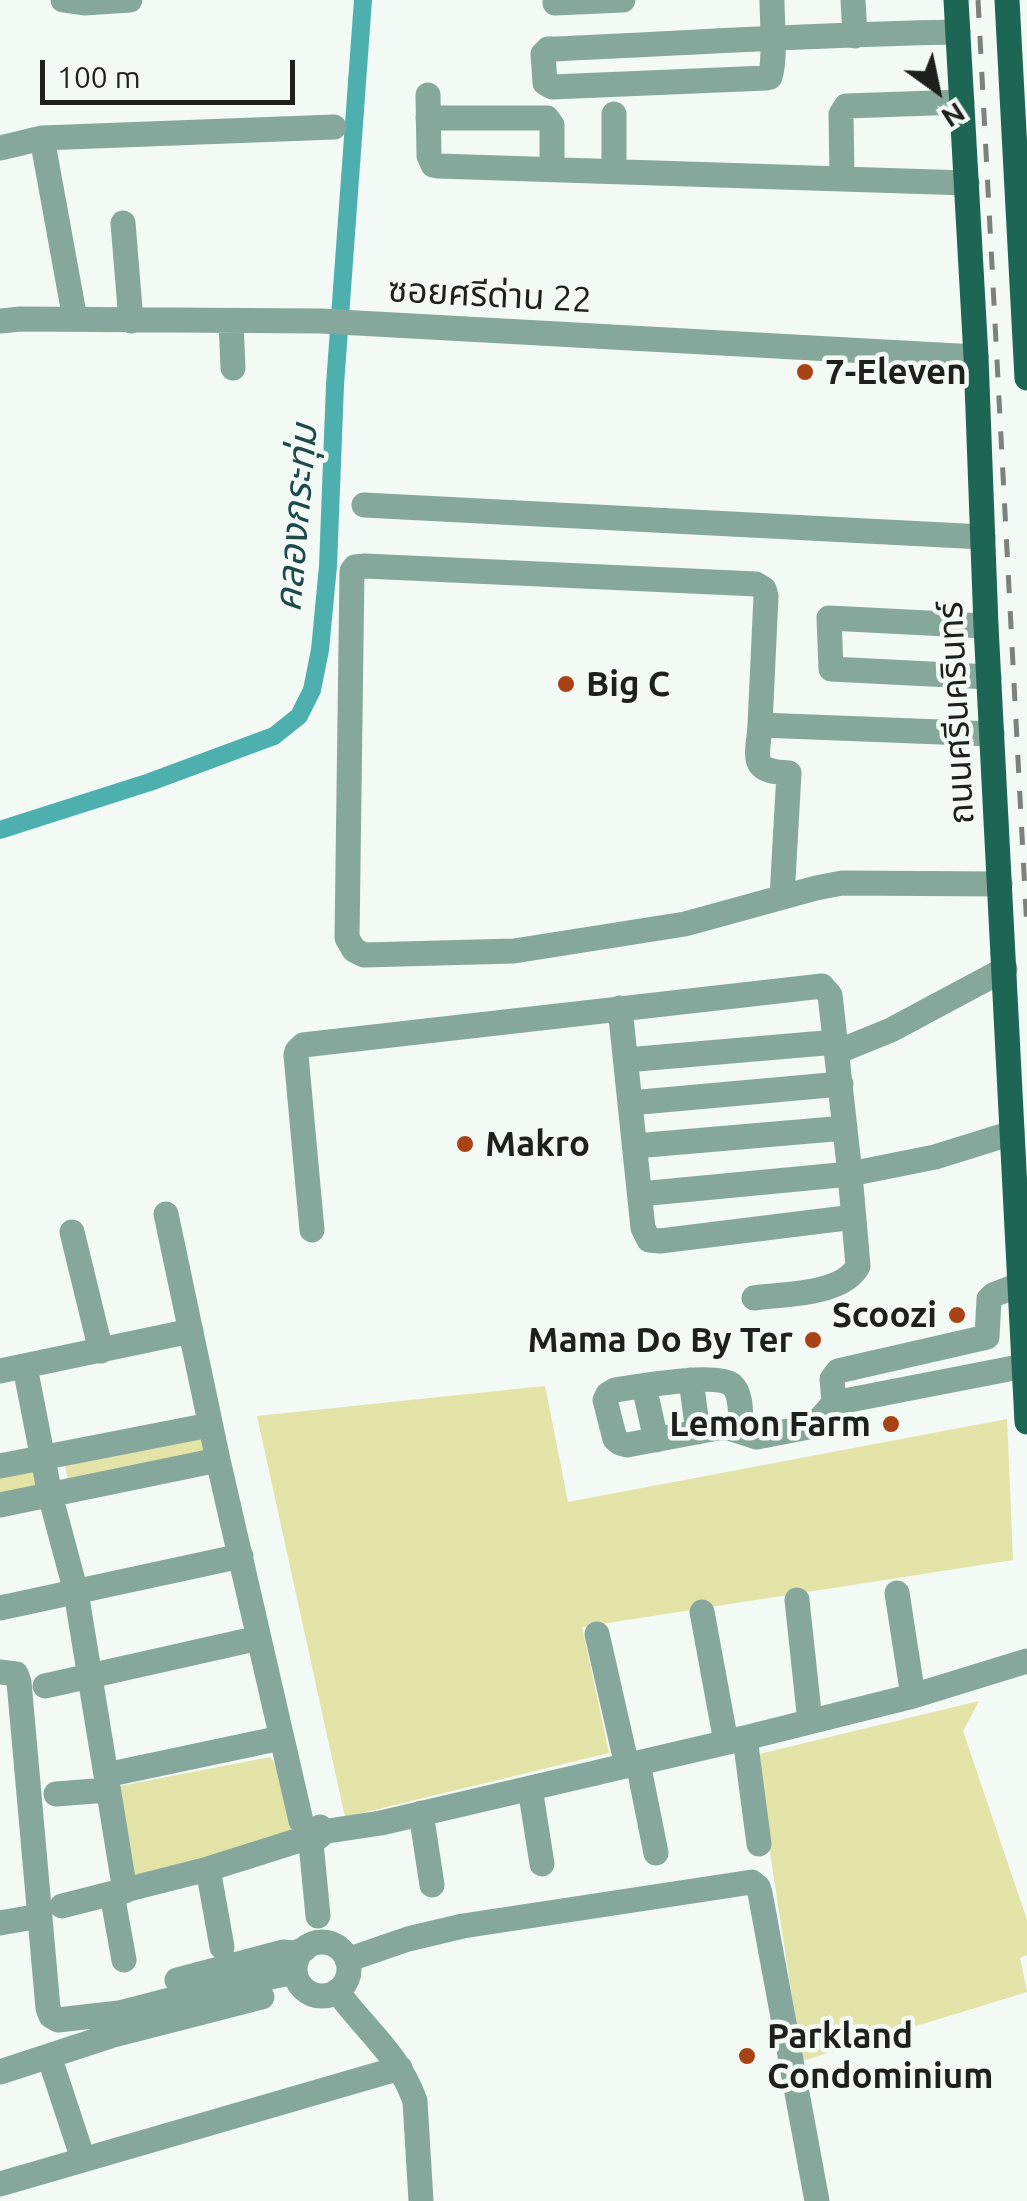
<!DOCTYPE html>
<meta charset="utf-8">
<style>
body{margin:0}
#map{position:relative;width:1027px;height:2201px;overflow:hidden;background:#f3f9f4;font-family:Ubuntu,sans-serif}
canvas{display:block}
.north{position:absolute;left:887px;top:40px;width:100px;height:100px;-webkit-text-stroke:8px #f3f9f4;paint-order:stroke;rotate:147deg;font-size:28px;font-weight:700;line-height:40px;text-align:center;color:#1e201e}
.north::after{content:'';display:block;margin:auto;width:35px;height:45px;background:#1e201e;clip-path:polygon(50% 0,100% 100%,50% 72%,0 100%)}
.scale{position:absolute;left:40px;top:60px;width:255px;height:45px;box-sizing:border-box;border:5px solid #1e201e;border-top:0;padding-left:12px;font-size:30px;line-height:35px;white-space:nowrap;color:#1e201e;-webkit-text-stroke:8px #f3f9f4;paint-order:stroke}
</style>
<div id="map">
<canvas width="1027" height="2201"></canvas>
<div class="north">N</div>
<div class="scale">100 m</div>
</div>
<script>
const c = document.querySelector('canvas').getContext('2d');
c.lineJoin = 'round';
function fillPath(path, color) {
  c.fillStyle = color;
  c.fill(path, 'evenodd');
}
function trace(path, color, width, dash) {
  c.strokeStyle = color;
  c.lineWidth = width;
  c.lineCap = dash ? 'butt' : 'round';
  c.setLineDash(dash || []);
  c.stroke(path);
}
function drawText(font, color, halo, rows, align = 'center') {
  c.font = font + ' Ubuntu,"Noto Sans Thai",sans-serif';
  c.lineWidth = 9;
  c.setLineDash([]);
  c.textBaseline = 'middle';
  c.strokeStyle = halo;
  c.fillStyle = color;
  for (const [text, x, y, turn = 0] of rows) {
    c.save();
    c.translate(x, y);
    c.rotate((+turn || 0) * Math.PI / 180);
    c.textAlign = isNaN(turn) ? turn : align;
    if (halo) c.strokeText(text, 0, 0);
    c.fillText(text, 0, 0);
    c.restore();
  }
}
fillPath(new Path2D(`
 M545 1386 568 1502 1007 1419 1013 1560 582 1627 609 1753 345 1817 257 1416Z
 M205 1433 209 1454 68 1481 64 1460Z
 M34 1464 39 1491 0 1499V1471Z
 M979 1701 963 1731 1027 1920V1955L1020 1958 1027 1992 802 2061 755 1755Z
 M270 1757 277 1766 292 1832 133 1881 115 1787Z`), '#e3e2a7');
trace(new Path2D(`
 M0 830 150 782 274 736 299 716 312 690 320 650 328 566 335 385 363 0`), '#4db0af', 18);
trace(new Path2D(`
 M63 0 84 3 130 0
 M772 0C772 21 776 58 770 77L766 78 552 87 545 83 543 54 548 49H554C688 43 823 34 958 32
 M853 0 855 36
 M555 3 623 0
 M428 95 429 156 433 165 438 166 967 183
 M428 118H547L552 125V169
 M42 138 75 319
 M0 148 42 138 334 127
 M614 171V114
 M842 178 841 114 846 106 962 102
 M123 223 131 321
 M0 321 20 319 321 321 976 357
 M231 322 233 368
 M364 505 983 537
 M986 626 829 618 831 669 989 677
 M760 725C758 758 748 771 789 773L782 897
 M992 734 760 725 766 596 764 589 756 584 365 566 355 567 352 571 347 938 354 950 364 955 514 951 685 924 816 888 842 883 1000 884
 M620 1008 643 1228 649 1240 660 1241 854 1217
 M837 1052 891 1030 1005 969
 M626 1060 836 1042
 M630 1103 841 1084
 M635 1146 845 1128
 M640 1194 850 1174 935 1157 1012 1133
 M166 1214 218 1460 301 1821
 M312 1230 296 1055 297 1051 303 1045 822 986 830 995 850 1174 858 1266C843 1295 783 1294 754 1298
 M72 1232 101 1351
 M25 1367 50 1495 76 1592 125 1891
 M0 1371 191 1331
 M691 1380 698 1432
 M644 1386 656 1440
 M834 1403 832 1379 838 1371 987 1337 989 1299 993 1295 1019 1285
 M741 1431C740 1418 743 1395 732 1385 717 1372 636 1387 615 1390L608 1394 605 1400 615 1439 620 1443 627 1445 718 1428H729L757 1437 814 1426 834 1403 1024 1366
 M0 1466 210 1425
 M0 1505 218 1460
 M897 1593 913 1696
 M797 1600 810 1722
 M0 1608 241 1556
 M702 1612 726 1742
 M597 1634 627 1766
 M0 1672 16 1674 19 1682 48 2008 51 2016 58 2020 119 2013 212 1989 295 1972
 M45 1686 259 1638
 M745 1738 759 1844
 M638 1763 656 1853
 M106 1775 281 1738
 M530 1788 542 1864
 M56 1794 108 1790
 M421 1813 432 1885
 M321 1832 381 1823 745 1738 913 1696 1027 1661
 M208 1869 222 1947
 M112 1894 124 1960
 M62 1906 208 1869 300 1840
 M318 1916 311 1843 320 1836V1827
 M0 1923 40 1916
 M295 1969a27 27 0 1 1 54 0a27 27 0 1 1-54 0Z
 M347 1960 408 1939 463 1926 752 1882 758 1887 760 1893 817 2201
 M177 1980 283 1952 294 1953 305 1949
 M337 1991C366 2031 398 2053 415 2101L421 2201
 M49 2056 83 2159
 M0 2072 110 2036 262 1997
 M0 2184 400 2068`), '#86a89c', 25);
trace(new Path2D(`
 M956 0 976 357 986 626 1027 1422
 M1007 0 1027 378`), '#1c6653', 25);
trace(new Path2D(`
 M978 0 1027 930`), '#7d817d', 5, [18, 18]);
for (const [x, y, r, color] of [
 [805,372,10,"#a84316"],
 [566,684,10,"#a84316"],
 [465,1144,10,"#a84316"],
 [957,1315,10,"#a84316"],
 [813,1340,10,"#a84316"],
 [891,1424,10,"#a84316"],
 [747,2056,10,"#a84316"]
]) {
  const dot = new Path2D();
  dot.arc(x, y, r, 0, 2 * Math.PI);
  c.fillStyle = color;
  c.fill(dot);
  trace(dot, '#f3f9f4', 4);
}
drawText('35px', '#1e201e', '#f3f9f4', [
 ["ซอยศรีด่าน 22",490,295,3],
 ["ถนนศรีนครินทร์",956,713,-93]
]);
drawText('bold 35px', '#1e201e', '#f3f9f4', [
 ["7-Eleven",825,372],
 ["Big C",586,684],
 ["Makro",485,1144],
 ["Scoozi",937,1315,"right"],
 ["Mama Do By Ter",793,1340,"right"],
 ["Lemon Farm",871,1424,"right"],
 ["Parkland",767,2036],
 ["Condominium",767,2076]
], 'left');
drawText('italic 38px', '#1e4b4a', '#f3f9f4', [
 ["คลองกระทุ่ม",296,518,-85]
]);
</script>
